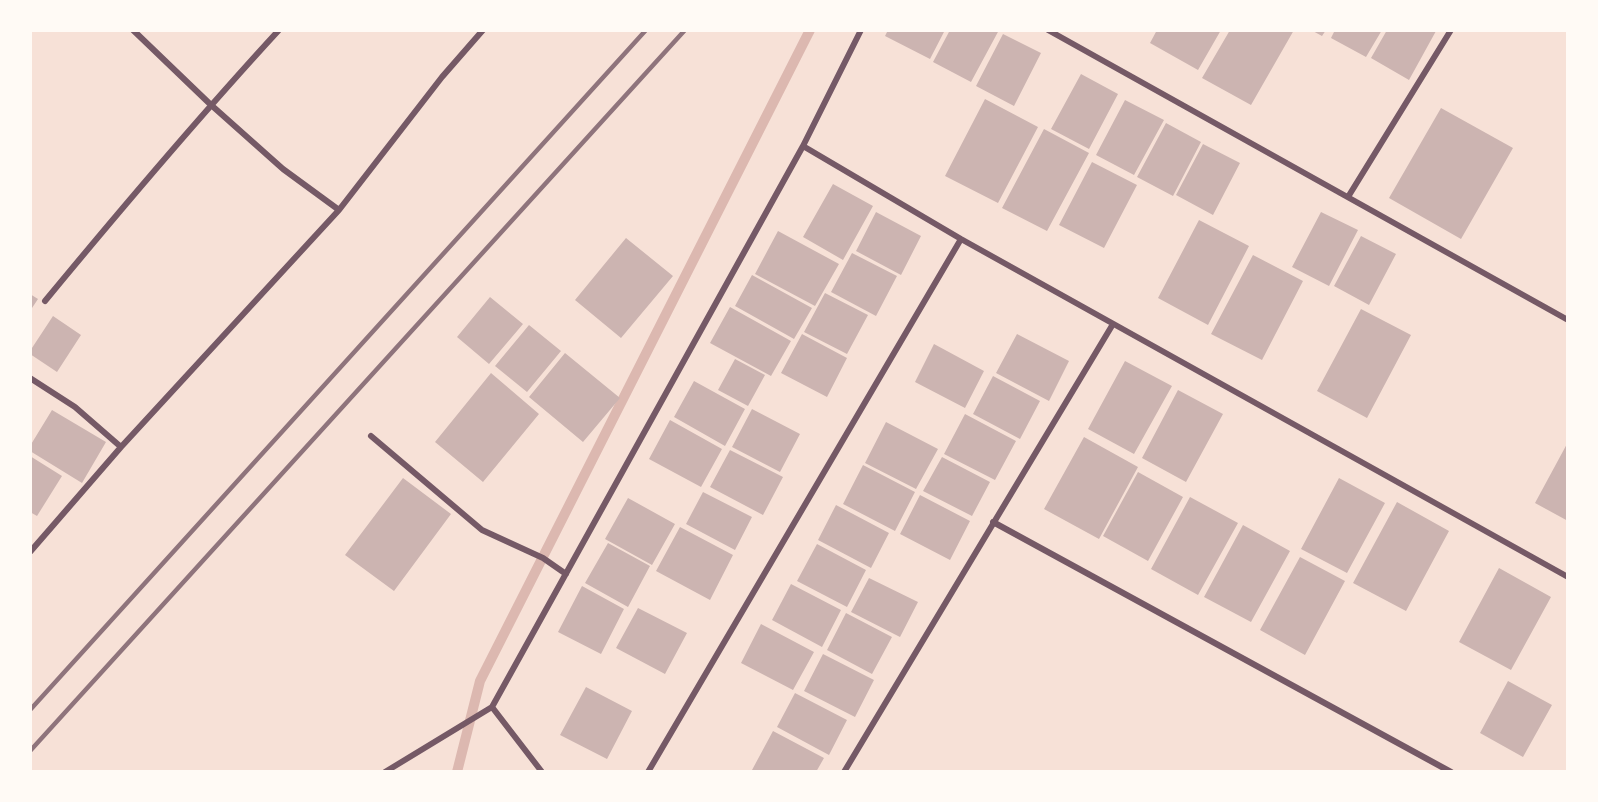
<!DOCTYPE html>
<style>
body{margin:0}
#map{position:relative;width:1598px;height:802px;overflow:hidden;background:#f7e1d7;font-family:Cabin,sans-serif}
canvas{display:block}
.frame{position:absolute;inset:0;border:32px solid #fffaf5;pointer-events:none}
</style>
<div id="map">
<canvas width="1598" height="802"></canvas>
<div class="frame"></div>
</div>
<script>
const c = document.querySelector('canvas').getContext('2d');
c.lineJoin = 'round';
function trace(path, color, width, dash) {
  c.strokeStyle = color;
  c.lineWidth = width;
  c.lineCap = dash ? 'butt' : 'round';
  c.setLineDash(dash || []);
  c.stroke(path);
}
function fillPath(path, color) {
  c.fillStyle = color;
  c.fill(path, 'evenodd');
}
trace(new Path2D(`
 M457 772 480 681 810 30`), '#dcb8b0', 10);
fillPath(new Path2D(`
 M888 30H945L930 59 885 36Z
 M950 30H999L971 82 933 62Z
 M1157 30H1221L1198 70 1150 43Z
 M1230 30H1294L1251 105 1202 78Z
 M1311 30H1326L1322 36Z
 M1335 30H1382L1366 57 1331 38Z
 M1387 30 1436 31 1409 80 1371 58Z
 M1003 34 1041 53 1014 106 976 86Z
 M1081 74 1118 94 1089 149 1051 129Z
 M985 99 1038 127 998 203 945 176Z
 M1125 100 1164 120 1134 175 1096 155Z
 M1441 108 1513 148 1461 239 1389 198Z
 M1166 123 1201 142 1173 196 1137 177Z
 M1044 129 1089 153 1047 231 1002 208Z
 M1203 144 1240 163 1213 215 1176 195Z
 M1092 162 1137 185 1104 248 1059 225Z
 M833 184 873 206 843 260 803 237Z
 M876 212 921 236 901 275 856 251Z
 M1321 212 1358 230 1329 286 1292 267Z
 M1199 220 1249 246 1208 325 1158 298Z
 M778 231 839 264 815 306 755 274Z
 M1361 236 1396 254 1369 305 1334 286Z
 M626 238 673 276 621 338 575 300Z
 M852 253 897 276 876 316 831 292Z
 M1253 255 1303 281 1262 360 1211 334Z
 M752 275 812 308 794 339 735 306Z
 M825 293 868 315 847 354 804 332Z
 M30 294 38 299 30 311Z
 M490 297 523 324 489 364 457 337Z
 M730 307 791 341 771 376 710 343Z
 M1361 309 1411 335 1367 418 1317 391Z
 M53 316 81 335 57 372 30 354V351Z
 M529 325 561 351 527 392 495 366Z
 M802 334 847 358 827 397 781 373Z
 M1017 334 1069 361 1049 401 996 373Z
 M934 344 984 371 965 408 915 382Z
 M565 353 620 398 583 442 529 397Z
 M735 359 765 375 748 406 718 390Z
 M1125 361 1172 386 1134 454 1088 429Z
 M491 373 539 414 483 482 435 442Z
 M993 376 1040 401 1020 439 973 414Z
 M694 381 745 409 725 446 674 417Z
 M1178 390 1223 414 1186 482 1142 458Z
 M752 409 800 434 780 472 732 447Z
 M52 410 106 442 82 483 30 451V446Z
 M965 414 1016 441 995 480 944 454Z
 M670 420 722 449 701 487 649 459Z
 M886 422 938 449 916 489 865 463Z
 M1084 437 1138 467 1099 539 1044 509Z
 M1568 442V521L1535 503Z
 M730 450 783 477 763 515 710 487Z
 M30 456 62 476 37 516 30 512Z
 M942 457 990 482 972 516 923 491Z
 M863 465 915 492 895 531 843 504Z
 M1138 472 1183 497 1148 561 1103 536Z
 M403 478 451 514 394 591 345 555Z
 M1339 478 1385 503 1347 573 1301 549Z
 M703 492 752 517 735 550 686 524Z
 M920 495 970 521 950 560 900 534Z
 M1190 497 1238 523 1198 595 1151 569Z
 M628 498 675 524 652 565 605 539Z
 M1397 502 1449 531 1406 611 1353 583Z
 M836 505 889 533 871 568 818 540Z
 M1243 525 1290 551 1251 622 1204 597Z
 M680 527 733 555 710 600 656 571Z
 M608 543 650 566 628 607 585 583Z
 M817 544 866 570 847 607 797 581Z
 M1300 557 1345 581 1305 655 1260 630Z
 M1499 568 1551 597 1511 670 1459 642Z
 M869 578 918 602 900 637 851 612Z
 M791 584 841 610 822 647 772 620Z
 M582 586 624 609 601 654 558 632Z
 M638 608 687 633 665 674 616 648Z
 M846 613 892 637 872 674 827 650Z
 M761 624 814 652 793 690 741 663Z
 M823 654 874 680 855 717 804 691Z
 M1508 681 1552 705 1523 757 1480 733Z
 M586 687 632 711 607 759 560 735Z
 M795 693 847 720 829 755 777 727Z
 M773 731 824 758 816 772H757L752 770Z`), '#ccb4b1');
trace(new Path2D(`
 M133 30 210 104 283 169 339 210 442 77 483 30
 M861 30 803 146 961 239 1568 577
 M1048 30 1568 320
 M1348 197 1451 30
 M45 301C121 209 198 118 279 30
 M30 378 75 407 121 447
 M371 436 482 530 543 558 566 574
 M993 522 1451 772
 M30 552 121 447 339 210
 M492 707 542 772
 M385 772 492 707 803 146
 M648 772 961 239
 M844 772 1113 324`), '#755966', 6);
trace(new Path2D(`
 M30 710 646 30
 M30 751 685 30`), '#8f747c', 4.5);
</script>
